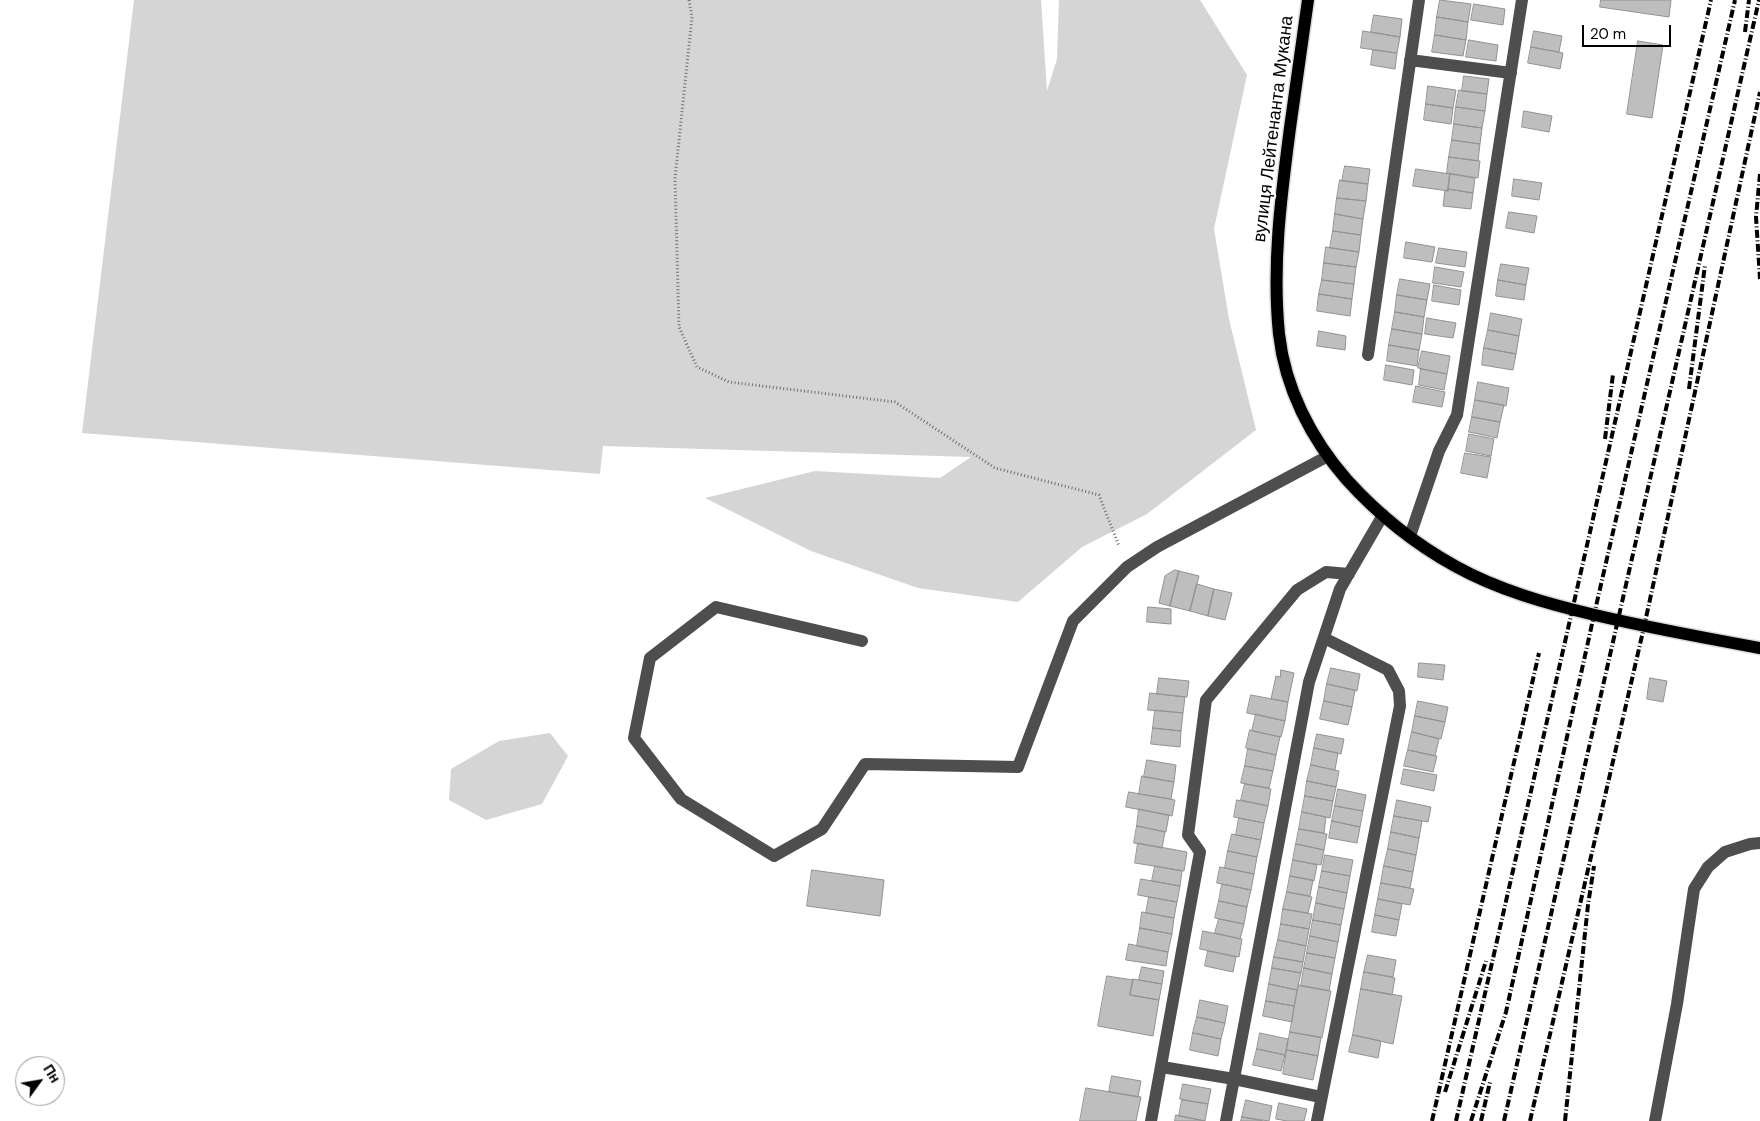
<!DOCTYPE html>
<meta charset="utf-8">
<style>
body{margin:0}
#map{position:relative;width:1760px;height:1121px;overflow:hidden;background:#fff;font-family:"DM Sans",sans-serif}
canvas{display:block}
.north{position:absolute;left:15px;top:1056px;width:50px;height:50px;box-sizing:border-box;background:#fff;border:1px solid #999;border-radius:50%;rotate:58deg;font-size:14px;font-weight:700;line-height:20px;text-align:center;color:#000}
.north::after{content:'';display:block;margin:auto;width:18px;height:22px;background:#000;clip-path:polygon(50% 0,100% 100%,50% 72%,0 100%)}
.scale{position:absolute;left:1582px;top:25px;width:89px;height:22px;box-sizing:border-box;border:2px solid #000;border-top:0;padding-left:6px;font-size:15px;line-height:18px;white-space:nowrap;color:#000;-webkit-text-stroke:4px #fff;paint-order:stroke}
</style>
<div id="map">
<canvas width="1760" height="1121"></canvas>
<div class="north">Пн</div>
<div class="scale">20 m</div>
</div>
<script>
const c = document.querySelector('canvas').getContext('2d');
c.lineJoin = 'round';
function fillPath(path, color) {
  c.fillStyle = color;
  c.fill(path, 'evenodd');
}
function trace(path, color, width, dash) {
  c.strokeStyle = color;
  c.lineWidth = width;
  c.lineCap = dash ? 'butt' : 'round';
  c.setLineDash(dash || []);
  c.stroke(path);
}
function drawText(font, color, halo, rows, align = 'center') {
  c.font = font + ' "DM Sans",sans-serif';
  c.lineWidth = 4;
  c.setLineDash([]);
  c.textBaseline = 'middle';
  c.strokeStyle = halo;
  c.fillStyle = color;
  for (const [text, x, y, turn = 0] of rows) {
    c.save();
    c.translate(x, y);
    c.rotate((+turn || 0) * Math.PI / 180);
    c.textAlign = isNaN(turn) ? turn : align;
    if (halo) c.strokeText(text, 0, 0);
    c.fillText(text, 0, 0);
    c.restore();
  }
}
fillPath(new Path2D(`
 M134 0H1041L1047 91 1057 59 1059 0H1200L1247 75 1214 229 1229 319 1256 430 1147 514 1082 547 1018 602 918 588 811 551 705 498 815 471 940 478 971 457 603 446 600 474 82 433Z
 M550 733 568 756 542 804 486 820 449 800 451 769 499 741Z`), '#d5d5d5');
const building = new Path2D(`
 M1440 0 1471 4 1468 22 1437 17Z
 M1601 0H1671L1669 17 1600 7Z
 M1474 4 1505 9 1503 25 1471 20Z
 M1374 15 1402 19 1400 37 1371 32Z
 M1437 17 1468 22 1466 40 1435 35Z
 M1363 31 1400 37 1397 53 1361 48Z
 M1534 31 1562 36 1559 52 1531 47Z
 M1435 35 1466 40 1463 56 1432 52Z
 M1469 40 1498 45 1496 61 1466 57Z
 M1638 41 1663 45 1652 118 1627 114Z
 M1531 47 1563 53 1560 69 1528 63Z
 M1373 50 1397 53 1395 69 1371 65Z
 M1464 76 1489 79 1487 94 1462 91Z
 M1428 86 1456 90 1453 108 1426 104Z
 M1459 90 1487 94 1485 111 1456 107Z
 M1426 104 1453 108 1451 124 1424 120Z
 M1456 107 1485 111 1482 128 1454 124Z
 M1524 111 1552 116 1549 132 1522 127Z
 M1454 124 1482 128 1480 144 1452 140Z
 M1452 140 1480 144 1478 161 1449 157Z
 M1449 157 1480 161 1478 178 1447 173Z
 M1345 166 1370 169 1368 184 1342 181Z
 M1416 169 1450 174 1448 191 1413 186Z
 M1450 174 1475 178 1473 193 1448 189Z
 M1514 179 1542 183 1539 200 1512 196Z
 M1340 180 1368 184 1366 201 1337 198Z
 M1448 189 1473 193 1471 209 1443 206 1445 190 1448 191Z
 M1337 198 1366 201 1363 219 1335 214Z
 M1509 212 1537 216 1534 233 1506 228Z
 M1335 214 1363 219 1361 235 1333 231Z
 M1333 231 1361 235 1359 252 1330 248Z
 M1406 242 1435 247 1432 262 1404 258Z
 M1326 247 1359 252 1356 267 1324 263Z
 M1439 248 1467 252 1465 267 1436 263Z
 M1324 263 1356 267 1354 284 1322 280Z
 M1501 264 1529 268 1526 285 1498 280Z
 M1435 267 1464 272 1461 287 1433 283Z
 M1400 279 1430 284 1427 300 1397 295Z
 M1322 280 1354 284 1352 299 1319 294Z
 M1498 280 1526 285 1524 300 1496 296Z
 M1434 285 1461 290 1459 305 1432 301Z
 M1319 294 1352 299 1350 316 1317 311Z
 M1397 295 1427 300 1424 317 1395 312Z
 M1395 312 1424 317 1422 334 1392 329Z
 M1491 313 1522 319 1519 336 1488 330Z
 M1427 318 1456 323 1453 338 1425 334Z
 M1392 329 1422 334 1419 350 1389 345Z
 M1488 330 1519 336 1516 354 1484 348Z
 M1319 331 1346 336 1345 350 1317 346Z
 M1389 345 1419 350 1417 366 1387 361Z
 M1484 348 1516 354 1513 370 1482 365Z
 M1422 351 1450 356 1447 374 1418 368Z
 M1386 365 1414 370 1412 385 1384 380Z
 M1421 369 1447 374 1444 390 1419 385Z
 M1478 382 1509 388 1506 406 1475 400Z
 M1416 386 1445 392 1442 407 1413 402Z
 M1475 400 1504 405 1500 422 1472 417Z
 M1472 417 1500 422 1497 438 1469 432Z
 M1469 434 1494 439 1491 456 1466 451Z
 M1465 453 1491 457 1487 478 1461 473Z
 M1175 570 1179 571 1170 606 1159 603 1165 576Z
 M1179 571 1199 576 1190 611 1170 606Z
 M1197 584 1214 589 1208 616 1190 611Z
 M1214 589 1232 593 1225 620 1208 616Z
 M1148 607 1171 609V624L1147 622Z
 M1419 663 1445 665 1443 680 1418 677Z
 M1331 668 1360 674 1357 691 1327 684Z
 M1281 670 1294 673 1288 702 1271 699 1276 676 1280 677Z
 M1159 678 1189 681 1187 697 1157 694Z
 M1650 678 1667 681 1663 702 1647 699Z
 M1327 684 1355 690 1352 707 1324 701Z
 M1150 693 1185 697 1183 713 1148 710Z
 M1251 695 1288 702 1285 721 1247 713Z
 M1324 701 1352 707 1348 725 1320 719Z
 M1418 701 1448 707 1445 722 1415 716Z
 M1155 710 1183 713 1181 731 1153 728Z
 M1256 714 1285 721 1281 737 1252 731Z
 M1415 716 1445 722 1441 739 1412 732Z
 M1153 728 1181 731 1180 747 1151 744Z
 M1250 730 1280 737 1276 755 1246 748Z
 M1412 732 1439 739 1435 756 1408 750Z
 M1317 734 1344 739 1341 754 1314 748Z
 M1314 748 1338 753 1335 770 1311 765Z
 M1248 749 1276 755 1273 771 1245 766Z
 M1408 750 1437 756 1433 772 1404 766Z
 M1147 760 1176 765 1174 782 1144 777Z
 M1311 765 1339 771 1336 787 1307 781Z
 M1245 766 1273 771 1269 788 1241 783Z
 M1404 769 1437 775 1434 791 1401 784Z
 M1142 776 1174 782 1171 799 1139 794Z
 M1307 781 1336 787 1333 801 1305 796Z
 M1245 784 1271 789 1268 806 1241 800Z
 M1338 789 1366 795 1363 811 1335 806Z
 M1129 792 1175 800 1172 816 1126 807Z
 M1305 796 1333 801 1330 818 1302 812Z
 M1237 800 1268 806 1264 823 1234 817Z
 M1397 800 1431 807 1428 822 1394 816Z
 M1335 806 1363 811 1360 827 1332 821Z
 M1139 809 1169 815 1166 832 1137 826Z
 M1302 812 1326 817 1324 833 1299 829Z
 M1394 816 1422 821 1419 838 1391 832Z
 M1239 818 1264 823 1261 840 1236 835Z
 M1332 821 1360 827 1357 843 1329 838Z
 M1137 826 1165 832 1162 848 1134 843Z
 M1299 829 1327 834 1324 850 1296 844Z
 M1391 832 1419 838 1416 855 1388 849Z
 M1232 834 1261 840 1257 857 1228 851Z
 M1138 843 1187 852 1184 871 1135 863Z
 M1296 844 1324 850 1321 865 1293 860Z
 M1388 849 1416 855 1413 872 1384 866Z
 M1228 851 1257 857 1254 874 1225 868Z
 M1325 855 1353 860 1350 876 1322 871Z
 M1293 860 1317 865 1314 881 1290 876Z
 M1155 866 1182 871 1180 886 1152 881Z
 M1384 866 1413 872 1410 888 1381 883Z
 M1220 867 1254 874 1251 890 1217 883Z
 M812 870 884 880 880 916 807 906Z
 M1322 871 1350 876 1347 893 1319 887Z
 M1290 876 1313 880 1310 896 1287 892Z
 M1141 879 1180 886 1177 902 1138 895Z
 M1381 883 1414 889 1410 905 1378 899Z
 M1222 884 1251 890 1247 907 1219 901Z
 M1319 887 1347 893 1344 909 1316 903Z
 M1287 892 1312 897 1308 913 1283 909Z
 M1149 897 1177 902 1174 918 1146 913Z
 M1378 899 1402 904 1399 920 1375 915Z
 M1219 901 1247 907 1244 924 1215 918Z
 M1316 903 1344 909 1341 925 1313 920Z
 M1283 909 1312 914 1309 929 1281 924Z
 M1142 912 1174 918 1172 934 1140 928Z
 M1375 915 1399 920 1396 936 1372 932Z
 M1219 919 1244 924 1240 939 1215 933Z
 M1313 920 1341 925 1338 942 1310 936Z
 M1281 924 1309 929 1306 946 1278 940Z
 M1140 928 1172 934 1168 952 1137 946Z
 M1203 931 1242 939 1239 957 1200 949Z
 M1310 936 1338 942 1335 958 1307 953Z
 M1278 940 1306 946 1303 962 1274 957Z
 M1129 944 1168 952 1166 966 1126 960Z
 M1208 951 1236 957 1233 972 1205 966Z
 M1307 953 1335 958 1332 974 1304 968Z
 M1368 955 1396 960 1393 977 1364 972Z
 M1274 957 1303 962 1301 973 1272 968Z
 M1142 967 1164 971 1162 984 1139 980Z
 M1272 968 1301 973 1297 990 1269 984Z
 M1304 968 1332 974 1329 991 1301 986Z
 M1364 972 1395 978 1392 995 1361 989Z
 M1107 976 1133 980 1130 995 1159 1000 1153 1036 1098 1026Z
 M1133 979 1162 984 1159 1000 1130 995Z
 M1269 984 1297 990 1294 1006 1266 1001Z
 M1299 985 1331 991 1322 1038 1290 1032Z
 M1361 989 1402 996 1393 1044 1353 1035Z
 M1200 1000 1228 1006 1225 1023 1197 1017Z
 M1266 1001 1294 1006 1292 1022 1263 1016Z
 M1197 1017 1225 1023 1221 1039 1193 1033Z
 M1290 1032 1321 1037 1318 1056 1287 1050Z
 M1193 1033 1221 1039 1218 1056 1190 1050Z
 M1260 1033 1288 1039 1285 1055 1257 1049Z
 M1353 1035 1381 1041 1378 1058 1349 1052Z
 M1257 1049 1285 1055 1281 1071 1253 1065Z
 M1287 1050 1318 1056 1313 1080 1283 1074Z
 M1112 1076 1141 1081 1138 1097 1109 1092Z
 M1183 1084 1211 1089 1208 1104 1180 1099Z
 M1086 1088 1141 1097 1136 1121H1080Z
 M1182 1100 1208 1104 1205 1121 1179 1116Z
 M1246 1100 1272 1106 1269 1121 1242 1117Z
 M1279 1103 1307 1109 1304 1121H1287L1276 1119Z
 M1176 1115 1205 1121H1175Z
 M1242 1117 1263 1121H1241Z`);
fillPath(building, '#bebebe');
trace(building, '#929292', 1);
const major = new Path2D(`
 M1308 0C1302 43 1296 86 1290 128 1281 197 1272 264 1279 334 1285 388 1311 439 1347 480 1377 513 1415 544 1455 566 1498 590 1548 604 1595 615 1650 628 1705 638 1760 648`);
trace(major, '#dbdbdb', 15);
trace(new Path2D(`
 M689 0 692 17 675 178 679 327 697 367 729 382 895 402 995 468 1099 495 1119 546`), '#707070', 3, [1, 2.5]);
trace(new Path2D(`
 M1410 60 1511 73
 M1368 355 1419 0
 M1410 536 1439 451 1457 415 1522 0
 M862 641 716 607 650 658 634 738 681 799 774 856 822 829 865 764 1018 767 1073 621 1127 567 1157 547 1328 456
 M1162 1067 1234 1079 1321 1097
 M1151 1121 1200 852 1188 835 1206 700 1297 590 1326 572 1349 574
 M1226 1121 1309 682 1340 589 1383 515
 M1317 1121 1400 706 1399 691 1388 670 1324 638
 M1655 1121 1677 1004 1694 889 1708 867 1725 852 1750 844 1760 843`), '#4e4e4e', 12);
trace(major, '#000', 12);
trace(new Path2D(`
 M1745 32 1749 0
 M1760 174 1756 217 1760 279
 M1689 389 1705 265
 M1605 439 1613 374
 M1445 1092 1486 961
 M1432 1121 1539 653
 M1456 1121 1711 0
 M1471 1121 1506 1012 1594 615 1735 0
 M1481 1121 1490 1082
 M1504 1121 1759 0
 M1530 1121 1644 627 1760 92
 M1565 1121 1588 905 1594 866`), '#000', 4, [8, 2.5, 1, 2.5]);
drawText('18px', '#000', '#fff', [
 ["вулиця Лейтенанта Мукана",1274,129,-83]
]);
</script>
